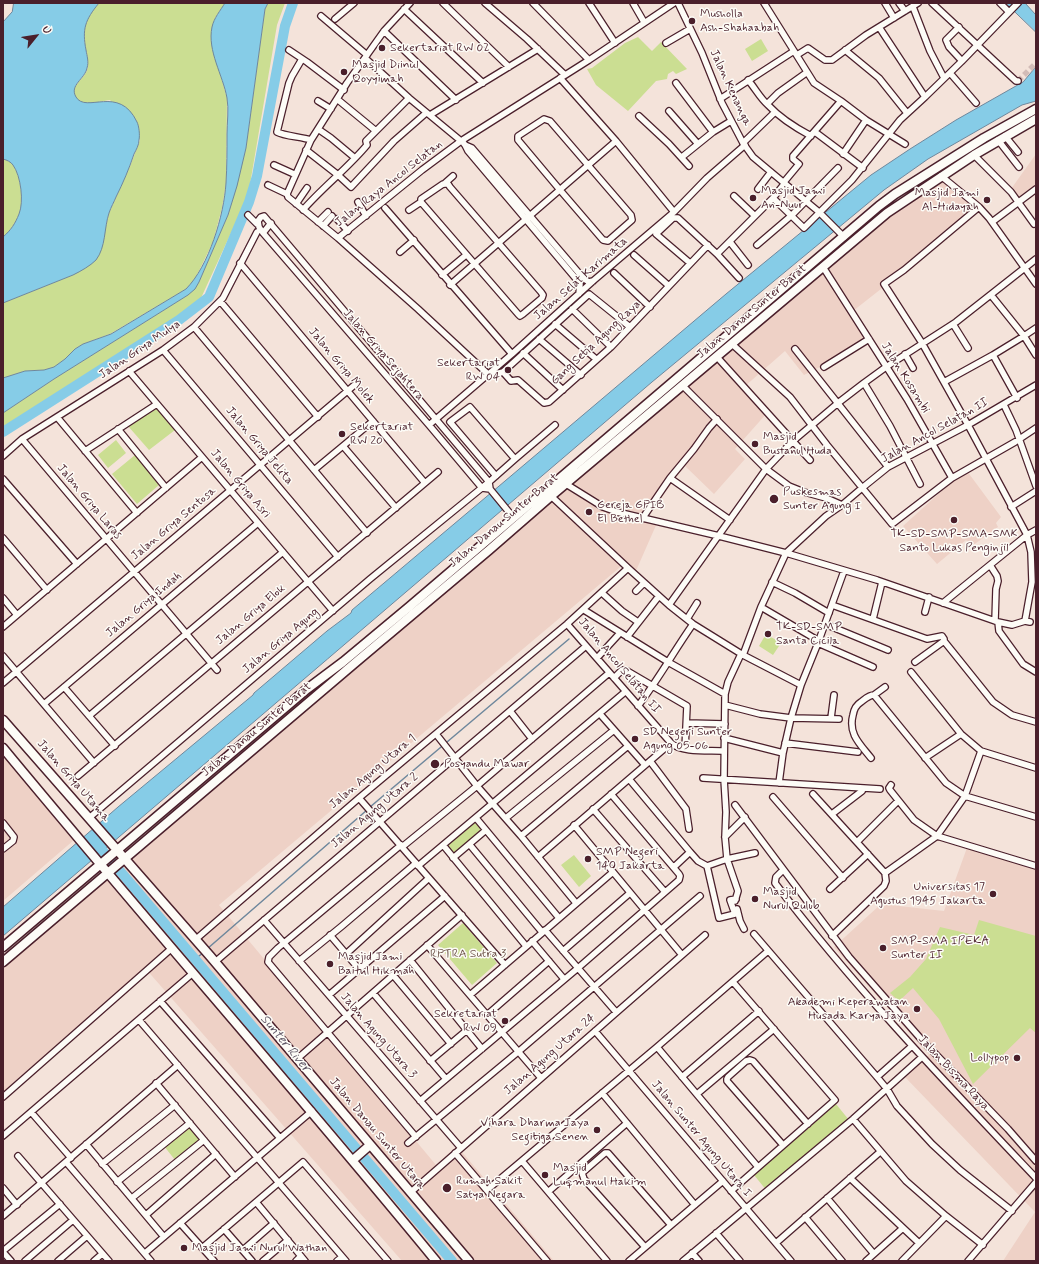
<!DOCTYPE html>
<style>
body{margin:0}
#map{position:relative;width:1039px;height:1264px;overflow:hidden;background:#f4e3da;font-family:Mynerve,sans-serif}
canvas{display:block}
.frame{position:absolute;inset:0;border:4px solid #4a1f2b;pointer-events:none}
.north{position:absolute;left:16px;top:16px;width:40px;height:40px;-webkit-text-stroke:3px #fdfcf7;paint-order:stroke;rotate:60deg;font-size:11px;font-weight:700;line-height:16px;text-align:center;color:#4a1f2b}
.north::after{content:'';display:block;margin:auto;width:14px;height:18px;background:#4a1f2b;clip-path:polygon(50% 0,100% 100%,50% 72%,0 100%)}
</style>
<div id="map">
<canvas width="1039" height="1264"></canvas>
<div class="frame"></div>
<div class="north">U</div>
</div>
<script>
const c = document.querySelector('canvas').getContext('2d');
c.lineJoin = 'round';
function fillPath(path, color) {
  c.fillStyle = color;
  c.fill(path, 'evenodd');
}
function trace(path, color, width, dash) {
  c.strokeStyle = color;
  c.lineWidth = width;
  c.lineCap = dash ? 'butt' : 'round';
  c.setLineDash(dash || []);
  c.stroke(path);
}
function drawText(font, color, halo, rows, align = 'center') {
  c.font = font + ' Mynerve,sans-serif';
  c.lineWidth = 3;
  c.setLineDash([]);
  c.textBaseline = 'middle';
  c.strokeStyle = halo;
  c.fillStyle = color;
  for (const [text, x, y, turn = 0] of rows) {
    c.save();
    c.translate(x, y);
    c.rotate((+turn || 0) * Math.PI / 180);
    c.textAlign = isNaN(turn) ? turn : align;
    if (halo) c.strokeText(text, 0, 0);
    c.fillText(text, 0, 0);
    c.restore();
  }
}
fillPath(new Path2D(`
 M1036 154V189L1022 201 1011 189Z
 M944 180 980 211 853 311 865 344 804 375 785 351 744 387 767 413 735 449 745 459 714 494 685 466 645 519 657 523 635 573 625 563 219 905 436 1165 457 1146 554 1261H402L145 968 3 1092V967L681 391 890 216 928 190Z
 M967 471 1001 517 996 523 998 527 972 546 966 540 937 564 903 526 955 479Z
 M3 750 74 840 3 901Z
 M968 845 1036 866V1261H1003L1035 1212 904 1076 929 1055 834 947 881 904 944 911Z`), '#eed1c6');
fillPath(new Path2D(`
 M99 3H225L215 18 212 44 227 98 226 184 222 208 213 242 200 269 193 282 186 289 110 334 83 344 75 349 65 359 54 367 44 370 25 371 3 378V303L73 275 106 225 109 213 130 166 140 140 110 100C102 101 87 106 79 101 64 90 84 80 87 70 89 65 87 59 87 55 82 30 82 23 99 3Z
 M268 3H285L277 25 248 196 201 298 188 310 3 428V413L54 379 188 295 199 282 228 215 246 148 265 9Z
 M638 37 652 51 661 42 687 69 676 74 673 71 668 74 667 79 656 81 628 111 596 85 587 69 592 68 625 43Z
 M761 39 768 51 752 61 745 49Z
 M3 159C7 160 11 162 13 165 21 176 24 202 19 214 15 224 11 230 3 237Z
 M158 408 175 430 149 450 128 426Z
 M116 440 126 453 108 468 98 455Z
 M135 455 159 485 137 504 112 474Z
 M766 634 781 643 773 655 759 646Z
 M474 821 482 831 454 855 446 845Z
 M574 855 591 876 579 887 561 865Z
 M979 920 1036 936V1033L1030 1028 973 1084 939 1019 913 988 899 1001 890 993 910 977 926 959 940 927 974 935Z
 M463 923 497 963 472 985 438 945Z
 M836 1104 849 1120 767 1191 754 1175Z
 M190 1127 200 1141 175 1160 164 1146Z`), '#cbde92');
const water = new Path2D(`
 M14 3H99C85 20 82 29 86 50 87 56 89 62 87 68 85 79 69 85 76 97 86 114 119 84 137 122 139 126 140 135 139 140 139 145 136 150 134 154 129 169 123 183 116 197 114 202 111 207 109 213 104 228 106 247 96 260 90 266 81 271 73 275L3 303V237C11 230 15 224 19 214 24 202 21 176 13 165 11 162 7 160 3 159V22L12 12Z
 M225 3H268L265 9 246 148 237 186 228 215 199 282 195 289 188 295 54 379 3 413V378L25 371 44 370 54 367 65 359 75 349 83 344 111 334 186 289C209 266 224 215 226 183 227 167 227 150 227 134 227 123 229 109 227 98 223 75 207 51 212 27 214 18 220 11 225 3Z
 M1006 3H1025L1036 15V32Z
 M1036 67V101L1022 105 928 159 884 190 652 382 3 936V907L118 807 253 695 254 693 327 631 351 613 352 610 492 492 726 294 871 175 910 149 956 120 1023 82Z`);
fillPath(water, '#86cce7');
trace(water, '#6e879c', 1);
trace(new Path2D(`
 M370 807 569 639
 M207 949 367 810
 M195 959 203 953`), '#6e879c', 1.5);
trace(new Path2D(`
 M3 432 179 320 209 297 249 202 257 176 285 26 293 3
 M97 844 452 1261`), '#86cce7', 10);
trace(new Path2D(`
 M1018 81 1036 63`), '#d2bcb7', 5.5, [5.5, 3]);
const street = new Path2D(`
 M443 3 509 67
 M485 3 527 39 565 75
 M533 3 589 60
 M589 3 615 43
 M633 3 644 22
 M678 3 702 53 722 103 743 143 753 157 819 212 844 237
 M764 3 814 83 841 101 866 120 905 144
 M885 3 894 18
 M899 3 905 11
 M932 3 1016 81H1018
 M1000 3 1009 12
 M913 7 930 51 944 78
 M404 9 483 83
 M321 16 367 55
 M335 19 354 3
 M879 27 925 97
 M959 27 946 40 949 47 962 61
 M384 31 456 100
 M666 43 690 29
 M289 50 307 62 344 90
 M845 50 879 78 907 113
 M797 55 808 48 825 60H832L866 35 918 3
 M365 58 409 98 461 141
 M302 59 292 76 289 83 277 132C284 136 302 137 311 140
 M950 73 976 103
 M560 78 616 141 674 212
 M748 80C755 88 760 98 768 105 780 118 796 128 811 136
 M676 83 713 132
 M337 99 376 131
 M720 99 794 51
 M318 101 331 109
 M767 104 778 93 806 73
 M669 111 698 144
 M430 115 538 49
 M639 116 669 144 689 166
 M544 119 550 121 631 215 632 220 608 241 603 240 560 190 518 140V136Z
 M318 129 331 138 355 158
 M815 132 863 168
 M1005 136 1018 152
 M998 140 1019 167
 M462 141 465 145 472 148 584 279 589 282 593 281
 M743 143 775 112
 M465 145 468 151 577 280 580 284 579 294
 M306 150 338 175 351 187 394 141 426 113
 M843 154 866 120
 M974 155 1011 192 1034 224
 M682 157 713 132 731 121
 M274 165 294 174
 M941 176 979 207 989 218 1036 284
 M784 182 799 164 793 159V156L841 101
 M443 184H448L450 187 541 292 543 295 542 298 523 314 520 316 518 314 421 202V199Z
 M444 184 453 176
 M268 185 287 194
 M758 189 771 172
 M287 194 288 197 338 238 422 170 461 141 589 60 674 3
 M287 194 311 140 347 83 384 31 410 3
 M734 196 755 216
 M773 198 804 228 852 180 900 120 925 97 962 61 1018 3
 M358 202 366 216
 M296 204 307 188
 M979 207 904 270 884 284 922 343 968 425 1027 535 1031 552 1032 582 1025 621 1030 622
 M385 208 512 354
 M303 210C323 187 348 168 367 145L366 141 409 98
 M409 210 421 202
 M248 215 257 224
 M264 216 489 482 490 489 482 488 429 425 263 233 259 227 258 221 261 217Z
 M337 219 348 231
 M318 222 328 212
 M992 222 1036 189
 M323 226 332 216
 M263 233 271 223
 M338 238 418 309 489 375
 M730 242 748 265
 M757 245 792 215 838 168
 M400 252 414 240
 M717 254 739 278
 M634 255 669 286
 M240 263 425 483
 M690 263 656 234 673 218H678L717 254 773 198 785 183
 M614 273 650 307
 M442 275 466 255
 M450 285 616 141
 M991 295 1024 336 1036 328
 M220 301 318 417
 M572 309 611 347
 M555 324 596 359
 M953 324 968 348
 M194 327 367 533
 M539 339 581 375
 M732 344 790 397 827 445 892 524 952 478 907 399 823 267
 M795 349 888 467
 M163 350 338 557
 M523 353 563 390
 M905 354 913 368
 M993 355 1017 398
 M717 357 810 460
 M824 367 869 339
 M129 371 333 611
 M503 372 589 294 630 327
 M491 373 496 374 503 372 511 381 518 380 544 403 549 402 611 347 708 245
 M944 382 993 355 1024 336 1036 355
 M864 383 890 426 920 484
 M683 386 766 469 789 486 804 492 826 498 842 505
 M1004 405 1016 430 1036 486
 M57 417 137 513
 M429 425 512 354 593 281 674 212 707 178 745 145
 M118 429 166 488
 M22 439 217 670
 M343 446 396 508
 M85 451 157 404
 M3 456 22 439 163 350 194 327 223 298 257 232
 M314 470 373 421
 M496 476 450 422 470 407 515 459
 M670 478 694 449 709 428 717 419
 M952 478 1015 442 1036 428
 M3 479 77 564
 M566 484 603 507 617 512 719 536 786 553 877 580 998 622
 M490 489 513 517
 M551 496 628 568 669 605 693 624 743 655 801 685
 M1011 507 1036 491
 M642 519 670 478 730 520
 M3 538 47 590
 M990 565 997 576 998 581 996 589 995 621
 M772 582 795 593 829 613
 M636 591 644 583
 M602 593 622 611 638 622
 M3 598 17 615
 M943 603 1027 535 1036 530
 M669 605 766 469 793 441 838 403 864 383 886 367 956 322 1036 259
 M832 605 927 639 942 636 944 639V641
 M761 607 819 641
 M584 610 668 662 725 694
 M925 612 929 597
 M687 619 697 603
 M873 619 882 582
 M1025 621 1012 625 998 622 999 631 1023 664 1036 672
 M567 624 671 743C682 753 709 750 724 751
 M825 624 888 650
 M3 627 202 457
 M627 637 659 596
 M818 643 873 667
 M743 655 761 607 786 553 826 516 842 505 862 488 888 467 968 425 1036 385
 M3 656 94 763
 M597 658 620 633
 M915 662 944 641 993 702 1012 715 1036 722
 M911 672 961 734 981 751 1036 768
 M614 678 622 670 627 671 687 706 685 749
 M3 683 358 382
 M64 687 115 746
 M874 695 885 687
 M44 704 258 523
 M725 705 760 714 791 718 839 719
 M638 706C658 680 674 651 693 624
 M510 711 532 739
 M600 714 645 765
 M89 716 283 552
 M831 718 834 695
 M687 723 725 724
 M436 734 477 786 521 836 576 903
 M724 738 783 753 791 718 801 685 818 643 844 571
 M785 743 858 752
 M871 758C860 744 848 734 853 715 854 709 856 705 861 702 865 699 869 695 874 695L946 783 965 796 1036 817
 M925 758 961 734
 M650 761 686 809 689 829
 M78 776 438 472
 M703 778 880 789
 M629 779 690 852 698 861 707 866
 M779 783 783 753
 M891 785 889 788 890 790 914 820 937 836 1036 866
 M813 794 885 873 886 881 884 886 832 936
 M773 797 843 878
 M359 798 505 965
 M735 805 849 957 921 1039 1008 1129 1036 1161
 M593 809 665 892
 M832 814 862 791
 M89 818 370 579 489 482 515 459 555 425
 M476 818 559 918
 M506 818 614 730
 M3 823 14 837 13 841 3 849
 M574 825 682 955
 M521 836 628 746
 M725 837 745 817
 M857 842 898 801
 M401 845 278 948 269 957 268 962 416 1137
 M443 845 526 946
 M470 845 542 932
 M402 847 477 786 609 673
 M538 857 671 743
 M453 858 486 830
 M418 866 625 692
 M674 867 690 852
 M783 870 776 877 775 883C854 987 946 1083 1036 1178
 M885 873 937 836 965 796 981 751
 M830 889 868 854
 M736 899 730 900 735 914 719 918 707 866 727 859 725 837 726 812 724 779 725 694 728 682 741 654
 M735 901 738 891 727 859 755 853
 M737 909 740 921 744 929
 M264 920 461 1148
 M545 930 616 1012
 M754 934 877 1077 887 1089 897 1106 932 1144 960 1170 1012 1211
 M330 935 359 969
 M195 940 359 798 567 624 628 568
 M532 941 564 979
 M427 945 541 1078
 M563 951 630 893
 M346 954 429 878
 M410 960 482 1049
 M299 961 342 926 416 863
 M215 962 586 646
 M393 975 451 1044
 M373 993 446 1079
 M329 995 445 896
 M470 995 613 872
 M160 1001 280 1138
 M487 1015 549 961
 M139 1020 346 1261
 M595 1031 791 1261
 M657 1047 758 1167
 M297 1059 462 915
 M430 1061 467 1030
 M682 1077 759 1011
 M877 1077 912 1046
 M156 1083 235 1177
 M602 1093 695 1205
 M697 1094 774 1029
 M3 1097 172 948
 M420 1101 578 968 679 880 680 876 679 874 611 794
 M31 1112 71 1158
 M853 1119 906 1181 946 1216 983 1245
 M3 1136 193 973
 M408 1143 518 1052 700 896
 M86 1144 164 1237
 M783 1145 727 1081V1079L728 1077 746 1061 750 1060 753 1061 808 1124
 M455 1153 547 1261
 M18 1156 109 1261
 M522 1161 607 1261
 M66 1162 151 1261
 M102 1164 175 1105
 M850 1178 919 1243
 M117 1182 190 1123
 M3 1188 17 1205
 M487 1190 657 1047 768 951
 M549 1191 627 1123
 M731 1191 835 1100 733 982
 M411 1192 705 935
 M132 1198 204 1140
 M827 1198 874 1254
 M256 1202 305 1261
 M146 1215 216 1154
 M3 1216 178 1065
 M805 1217 842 1261
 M180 1223 214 1261
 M224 1229 252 1261
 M716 1233 740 1261
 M776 1243 880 1152
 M645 1247 584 1179 582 1173 605 1153H608L671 1225
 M202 1248 303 1162 388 1261
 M243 1250 274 1223
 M3 1251 60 1204
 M3 1252 11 1261
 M145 1253 312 1111
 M692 1253 699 1261
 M25 1261 73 1220
 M58 1261 87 1236
 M94 1261 102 1254
 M263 1261 288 1240
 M296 1261 301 1256
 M337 1261 342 1257
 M629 1261 723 1181
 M683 1261 853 1119 922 1057
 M866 1261 903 1228
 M902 1261 946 1216
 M968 1261 1036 1182`);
const secondary = new Path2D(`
 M3 720 210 956 469 1261
 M3 748C146 921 294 1088 436 1261
 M3 947 307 689 343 662 409 607 879 206 895 194 984 138 1036 109
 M3 962 356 662 489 550 551 496 887 213 974 155 1036 119
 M353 1160 370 1145`);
trace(street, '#4a1f2b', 8);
trace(secondary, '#4a1f2b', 11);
trace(street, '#fdfcf7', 5.5);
trace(secondary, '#fdfcf7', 8);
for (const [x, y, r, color] of [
 [692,21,4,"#4a1f2b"],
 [382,48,4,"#4a1f2b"],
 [344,72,4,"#4a1f2b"],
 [753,198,4,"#4a1f2b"],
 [987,200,4,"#4a1f2b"],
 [508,370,4,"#4a1f2b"],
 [342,434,4,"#4a1f2b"],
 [755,444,4,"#4a1f2b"],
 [774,499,5,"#4a1f2b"],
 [589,512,4,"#4a1f2b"],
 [954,520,4,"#4a1f2b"],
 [768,634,4,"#4a1f2b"],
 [635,739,4,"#4a1f2b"],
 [435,764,5,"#4a1f2b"],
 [588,859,4,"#4a1f2b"],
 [993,894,4,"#4a1f2b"],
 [755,899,4,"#4a1f2b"],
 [883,948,4,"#4a1f2b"],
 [330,964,4,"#4a1f2b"],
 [917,1009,4,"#4a1f2b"],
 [505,1021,4,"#4a1f2b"],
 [1017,1058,4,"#4a1f2b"],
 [597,1130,4,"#4a1f2b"],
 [545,1175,4,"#4a1f2b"],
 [447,1188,5,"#4a1f2b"],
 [184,1248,4,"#4a1f2b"]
]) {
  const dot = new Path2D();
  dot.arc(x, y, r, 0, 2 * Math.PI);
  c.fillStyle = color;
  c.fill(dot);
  trace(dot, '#fdfcf7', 1.5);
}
drawText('12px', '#4a1f2b', '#fdfcf7', [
 ["Musholla",700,14],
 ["Ash-Shahaabah",700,28],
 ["Sekertariat RW 02",390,48],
 ["Masjid Diinul",352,65],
 ["Qoyyimah",352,79],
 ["Masjid Jami",761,191],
 ["An-Nuur",761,205],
 ["Masjid Jami",979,193,"right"],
 ["Al-Hidayah",979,207,"right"],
 ["Sekertariat",500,363,"right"],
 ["RW 04",500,377,"right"],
 ["Sekertariat",350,427],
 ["RW 20",350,441],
 ["Masjid",763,437],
 ["Bustanul Huda",763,451],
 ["Puskesmas",783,492],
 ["Sunter Agung I",783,506],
 ["Gereja GPIB",597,505],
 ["El Bethel",597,519],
 ["TK-SD-SMP-SMA-SMK",954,534,"center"],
 ["Santo Lukas Penginjil",954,548,"center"],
 ["TK-SD-SMP",776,627],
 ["Santa Cicila",776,641],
 ["SD Negeri Sunter",643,732],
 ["Agung 05-06",643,746],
 ["Posyandu Mawar",444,764],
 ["SMP Negeri",596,852],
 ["140 Jakarta",596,866],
 ["Universitas 17",985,887,"right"],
 ["Agustus 1945 Jakarta",985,901,"right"],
 ["Masjid",763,892],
 ["Nurul Qulub",763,906],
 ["SMP-SMA IPEKA",891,941],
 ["Sunter II",891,955],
 ["Masjid Jami",338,957],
 ["Baitul Hikmah",338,971],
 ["Akademi Keperawatan",909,1002,"right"],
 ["Husada Karya Jaya",909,1016,"right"],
 ["Sekretariat",497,1014,"right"],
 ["RW 09",497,1028,"right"],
 ["Lollypop",1009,1058,"right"],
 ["Vihara Dharma Jaya",589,1123,"right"],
 ["Segitiga Senen",589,1137,"right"],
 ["Masjid",553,1168],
 ["Luqmanul Hakim",553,1182],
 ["Rumah Sakit",456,1181],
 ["Satya Negara",456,1195],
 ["Masjid Jami Nurul Wathan",192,1248]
], 'left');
drawText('12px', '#4a1f2b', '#fdfcf7', [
 ["Jalan Kenanga",730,88,65],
 ["Jalan Raya Ancol Selatan",389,184,-38],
 ["Jalan Selat Karimata",581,279,-41],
 ["Jalan Danau Sunter Barat",752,312,-40],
 ["Gang Setia Agung Raya",596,343,-43],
 ["Jalan Griya Mulya",140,350,-34],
 ["Jalan Griya Sejahtera",383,355,49],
 ["Jalan Griya Molek",341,366,50],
 ["Jalan Kosambi",905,378,58],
 ["Jalan Ancol Selatan II",935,431,-29],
 ["Jalan Griya Jelita",259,446,50],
 ["Jalan Griya Asri",240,484,50],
 ["Jalan Griya Laras",89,502,50],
 ["Jalan Danau Sunter Barat",504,521,-40],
 ["Jalan Griya Sentosa",174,524,-40],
 ["Jalan Griya Indah",144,605,-40],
 ["Jalan Griya Elok",251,615,-40],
 ["Jalan Griya Agung",281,641,-40],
 ["Jalan Ancol Selatan II",619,666,50],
 ["Jalan Danau Sunter Barat",257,730,-40],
 ["Jalan Agung Utara 1",373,772,-40],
 ["Jalan Griya Utama",73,781,49],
 ["Jalan Agung Utara 2",375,811,-40],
 ["Jalan Agung Utara 3",378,1036,49],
 ["Jalan Agung Utara 24",550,1055,-41],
 ["Jalan Bisma Raya",953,1073,47],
 ["Jalan Danau Sunter Utara",377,1134,50],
 ["Jalan Sunter Agung Utara I",701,1139,50]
]);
drawText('12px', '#6a4f45', '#fdfcf7', [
 ["RPTRA Sutra 3",468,954]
]);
drawText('italic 13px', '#5c5363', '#fdfcf7', [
 ["Sunter River",285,1044,50]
]);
</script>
